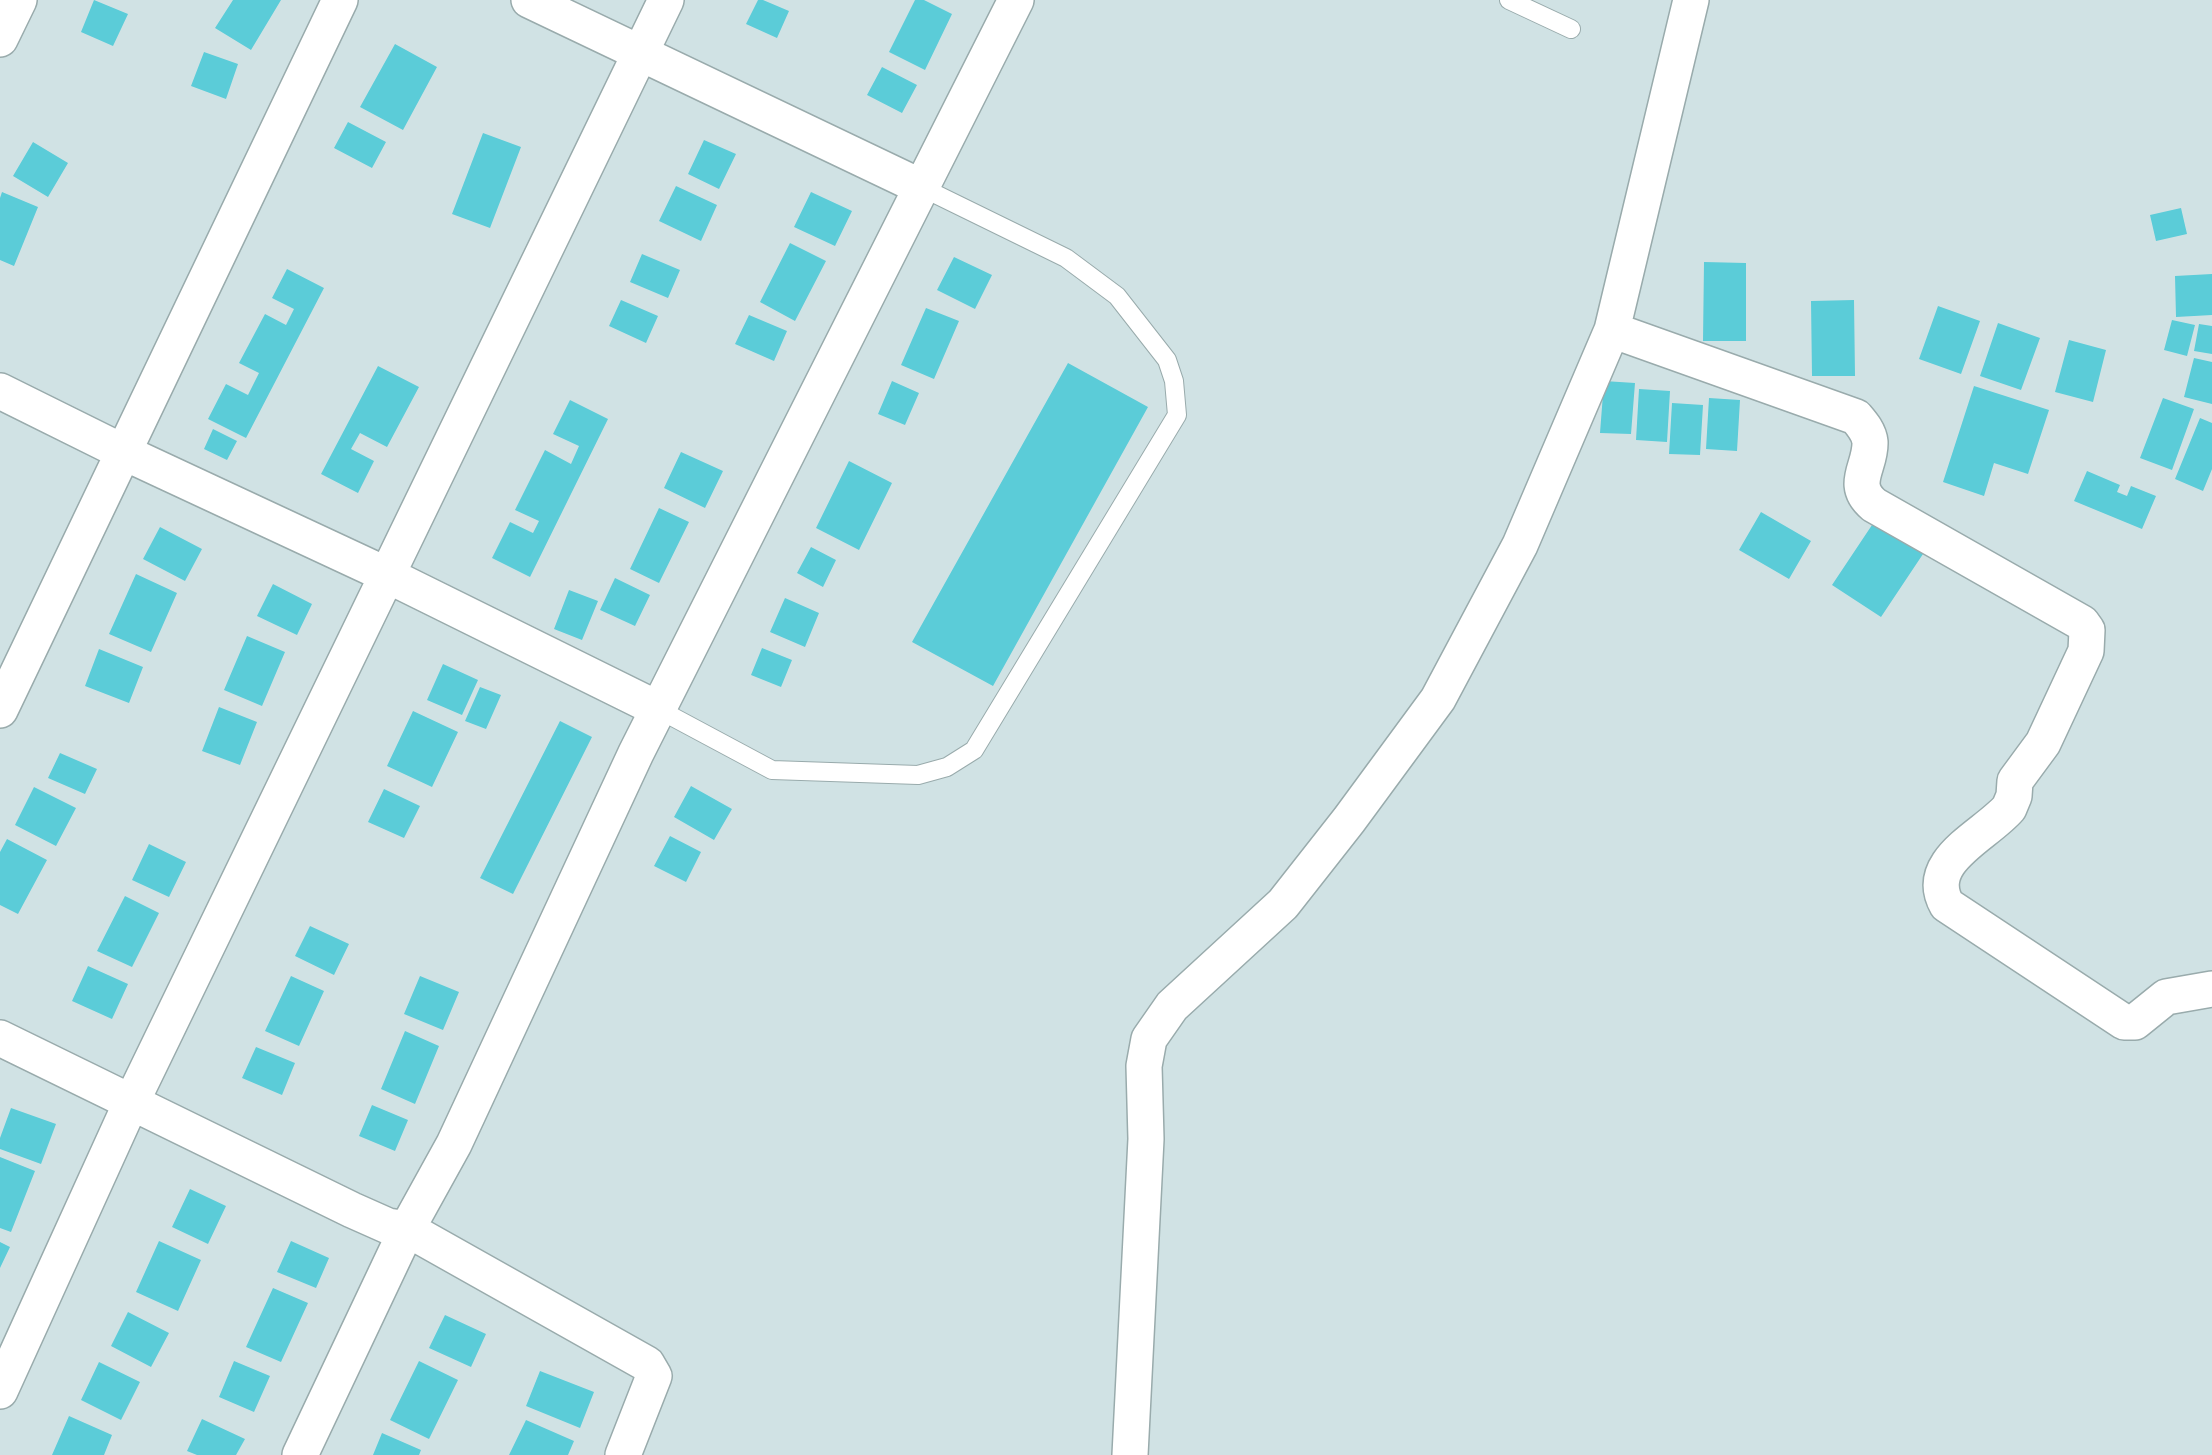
<!DOCTYPE html>
<style>
body{margin:0}
canvas{display:block;background:#d0e2e4}
</style>
<canvas width="2212" height="1455"></canvas>
<script>
const c = document.querySelector('canvas').getContext('2d');
c.lineJoin = 'round';
function fillPath(path, color) {
  c.fillStyle = color;
  c.fill(path, 'evenodd');
}
function trace(path, color, width, dash) {
  c.strokeStyle = color;
  c.lineWidth = width;
  c.lineCap = dash ? 'butt' : 'round';
  c.setLineDash(dash || []);
  c.stroke(path);
}
fillPath(new Path2D(`
 M94 0 128 14 113 46 81 32Z
 M233 0H281L251 50 215 28Z
 M758 0H763L789 11 777 38 746 24Z
 M915 0H924L952 14 925 70 889 52Z
 M395 44 437 67 403 130 360 107Z
 M204 52 238 64 226 99 191 86Z
 M882 67 917 85 902 113 867 95Z
 M348 122 386 142 372 168 334 148Z
 M483 133 521 147 490 228 452 214Z
 M704 140 736 154 719 189 688 174Z
 M33 142 68 163 48 197 13 176Z
 M676 186 717 205 701 241 659 221Z
 M2 192 38 207 14 266 0 260V198Z
 M811 192 852 211 835 246 794 227Z
 M2181 208 2187 234 2156 241 2150 215Z
 M790 243 826 261 795 321 760 302Z
 M642 254 680 270 668 298 630 282Z
 M954 257 992 275 975 309 937 290Z
 M1704 262 1746 263V341H1703Z
 M287 269 324 288 246 438 208 419 226 384 248 395 259 373 239 363 265 314 286 325 294 309 272 298Z
 M2212 274V315L2176 317 2175 276Z
 M621 300 658 316 646 343 609 326Z
 M1854 300 1855 376H1812L1811 301Z
 M1938 306 1980 321 1961 374 1919 359Z
 M926 308 959 321 934 379 901 365Z
 M749 315 787 331 774 361 735 344Z
 M2172 320 2195 325 2187 356 2164 350Z
 M1998 323 2040 338 2021 390 1980 376Z
 M2199 324 2212 326V354L2194 351Z
 M2069 340 2106 350 2093 402 2055 392Z
 M2194 358 2212 362V404L2184 397Z
 M1068 363 1148 407 993 686 912 642Z
 M378 366 419 387 387 447 360 433 351 449 374 461 358 493 321 474Z
 M892 381 919 393 905 425 878 414Z
 M1604 381 1635 383 1631 434 1600 433Z
 M1974 386 2049 410 2028 474 1994 463 1984 496 1943 482Z
 M1639 389 1670 391 1667 442 1636 440Z
 M1709 398 1740 400 1737 451 1706 449Z
 M2163 398 2194 409 2172 470 2140 458Z
 M570 400 608 419 530 577 492 558 510 522 533 533 539 521 515 510 545 450 571 464 579 446 553 434Z
 M1672 403 1703 405 1700 455 1669 454Z
 M2200 418 2212 423V469L2203 491 2175 479Z
 M213 429 237 441 227 460 204 449Z
 M681 452 723 471 705 508 664 488Z
 M849 461 892 483 859 550 816 528Z
 M2087 471 2120 485 2117 492 2127 496 2131 486 2156 496 2142 529 2074 501Z
 M659 508 689 522 659 583 630 569Z
 M1761 512 1811 541 1789 579 1739 550Z
 M1876 519 1925 551 1881 617 1832 585Z
 M160 527 202 549 185 581 143 559Z
 M811 547 836 560 823 587 797 573Z
 M136 574 177 593 151 652 109 634Z
 M615 578 650 595 635 626 600 610Z
 M273 584 312 604 297 635 257 616Z
 M569 590 598 601 582 640 554 629Z
 M785 598 819 613 805 647 770 632Z
 M247 636 285 652 262 706 224 690Z
 M762 648 792 660 781 687 751 675Z
 M99 649 143 667 129 703 85 686Z
 M443 664 478 680 462 715 427 700Z
 M480 687 501 695 486 729 465 721Z
 M219 707 257 722 240 765 202 751Z
 M413 711 458 732 432 787 387 766Z
 M560 721 592 737 513 894 480 878Z
 M60 753 97 769 85 794 48 778Z
 M691 786 732 809 714 840 674 817Z
 M34 787 76 808 56 846 15 825Z
 M384 789 420 806 404 838 368 822Z
 M670 836 701 852 686 882 654 866Z
 M7 839 47 860 18 914 0 905V852Z
 M149 844 186 862 169 897 132 880Z
 M125 896 159 913 132 967 97 951Z
 M310 926 349 944 334 975 295 956Z
 M88 966 128 984 112 1019 72 1001Z
 M291 976 324 991 299 1046 265 1031Z
 M420 976 459 992 443 1030 404 1014Z
 M405 1031 439 1046 415 1104 381 1089Z
 M256 1047 295 1063 282 1095 242 1078Z
 M372 1105 408 1120 395 1151 359 1136Z
 M11 1108 56 1124 41 1164 0 1149V1138Z
 M0 1157 35 1171 11 1232 0 1228Z
 M190 1189 226 1206 208 1244 172 1227Z
 M159 1241 201 1260 178 1311 136 1292Z
 M291 1241 329 1258 316 1288 277 1272Z
 M0 1242 10 1247 0 1268Z
 M273 1288 308 1303 281 1362 246 1347Z
 M128 1312 169 1333 151 1367 111 1346Z
 M445 1315 486 1334 471 1367 429 1348Z
 M234 1361 270 1376 254 1412 219 1397Z
 M419 1361 458 1380 429 1439 390 1420Z
 M99 1362 140 1382 121 1420 81 1400Z
 M540 1371 594 1392 580 1428 526 1406Z
 M69 1416 112 1435 104 1455H52Z
 M202 1419 245 1439 236 1455H197L187 1451Z
 M526 1420 574 1441 568 1455H509Z
 M382 1433 421 1450 419 1455H373Z`), '#5bccd8');
const lane = new Path2D(`
 M1509 0 1571 29
 M658 709 772 770 918 775 947 767 974 750 1177 415 1174 381 1167 360 1117 296 1066 258 921 187`);
const street = new Path2D(`
 M529 0 921 187
 M0 39 19 0
 M1612 330 1856 417C1862 424 1869 432 1870 442 1871 467 1849 484 1874 505L2082 623 2087 630 2086 651 2043 743 2015 781 2014 796 2009 808C1985 836 1922 861 1947 905L2124 1022H2135L2166 997 2212 989
 M0 391 123 452 387 575 658 709
 M0 710 340 0
 M0 1038 352 1210 388 1226 407 1229 454 1144 636 753 1016 0
 M0 1391 131 1103 666 0
 M300 1455 407 1229 647 1364 654 1376 623 1455
 M1130 1455 1146 1139 1144 1066 1149 1039 1172 1006 1283 904 1349 820 1438 699 1520 545 1612 330 1691 0`);
trace(lane, '#99abac', 20);
trace(street, '#99abac', 38);
trace(lane, '#fff', 18);
trace(street, '#fff', 35);
</script>
